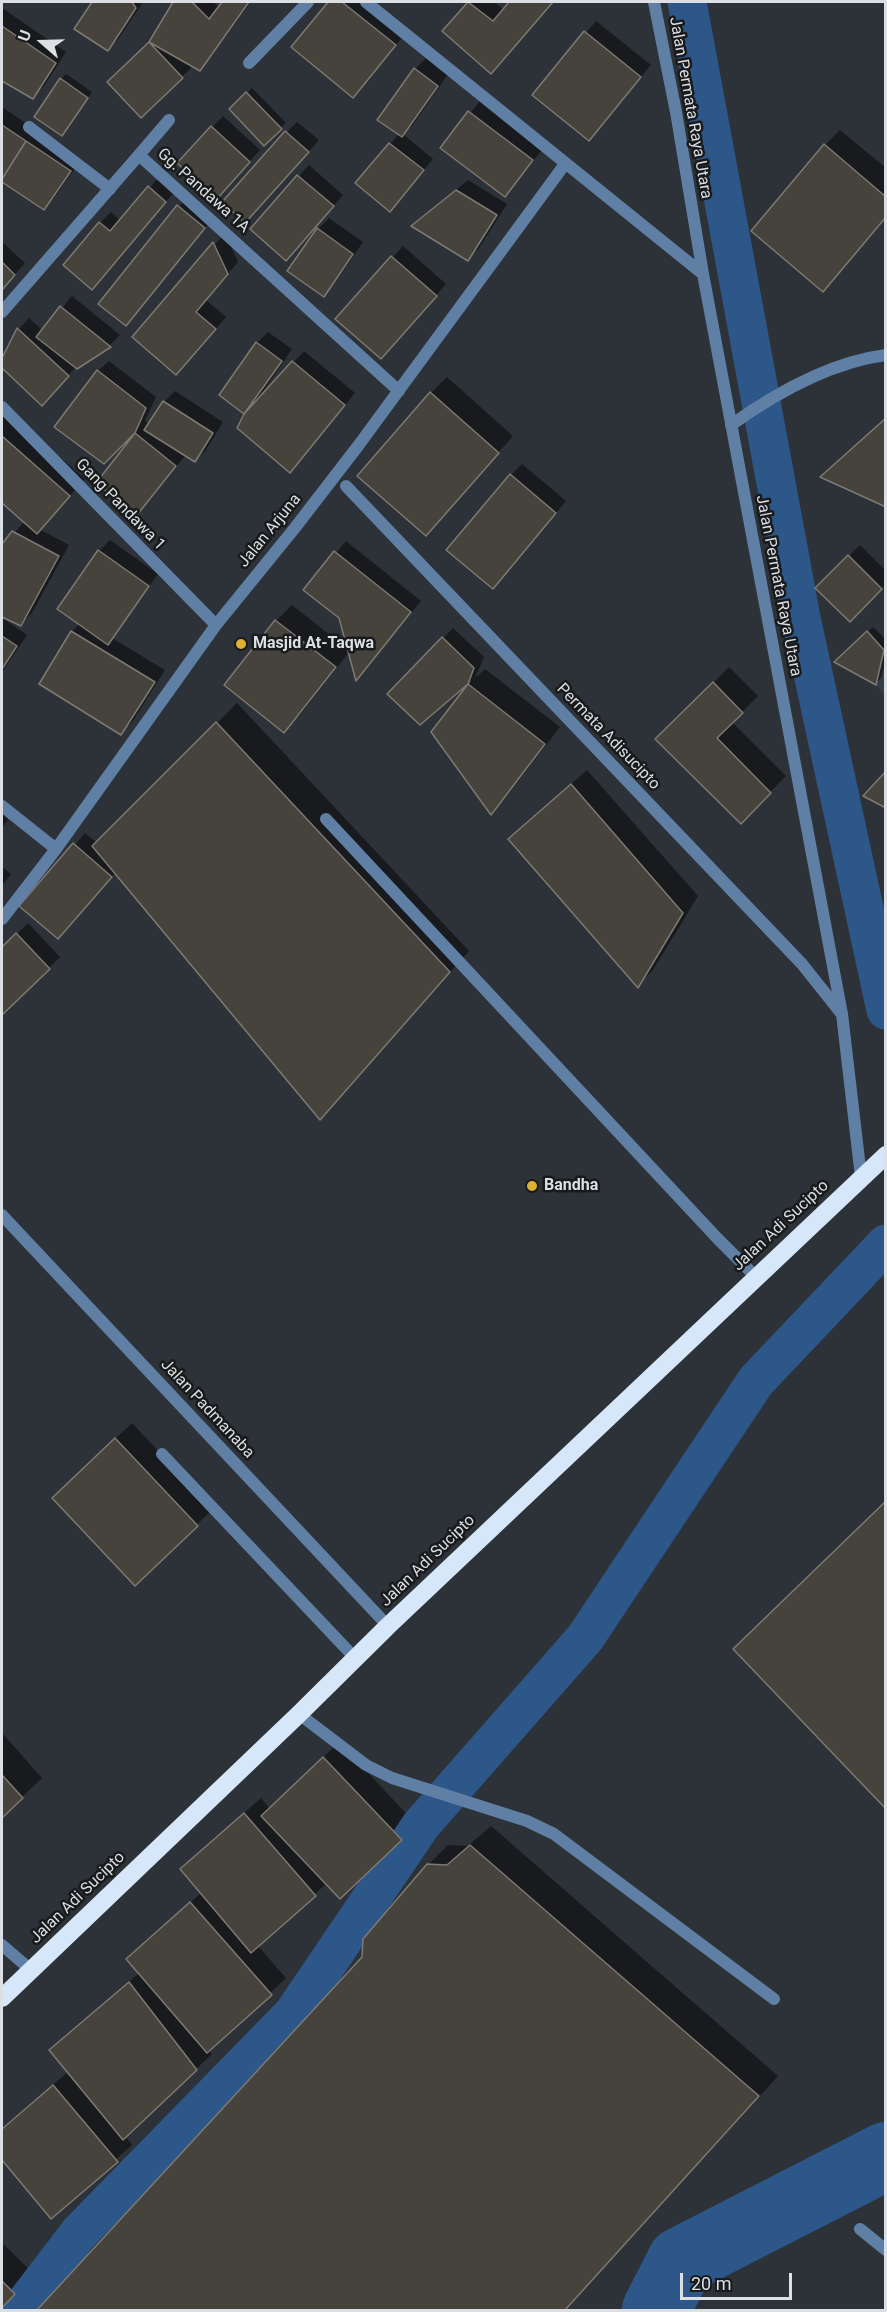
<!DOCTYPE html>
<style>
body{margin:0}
#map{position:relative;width:887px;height:2312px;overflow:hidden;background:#2d3238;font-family:Roboto,sans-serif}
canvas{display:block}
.frame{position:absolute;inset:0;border:3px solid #dcdfe3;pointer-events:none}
.north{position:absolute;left:12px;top:12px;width:60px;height:60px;-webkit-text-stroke:4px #181a1c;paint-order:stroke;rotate:290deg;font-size:16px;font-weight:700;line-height:24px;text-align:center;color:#dcdfe3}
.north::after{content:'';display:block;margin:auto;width:21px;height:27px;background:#dcdfe3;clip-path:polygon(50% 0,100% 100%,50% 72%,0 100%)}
.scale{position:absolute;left:680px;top:2273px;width:112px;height:27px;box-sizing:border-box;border:3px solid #dcdfe3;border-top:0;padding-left:8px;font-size:18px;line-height:21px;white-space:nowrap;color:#dcdfe3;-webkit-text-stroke:4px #181a1c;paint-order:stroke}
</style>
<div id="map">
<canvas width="887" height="2312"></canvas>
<div class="frame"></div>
<div class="north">U</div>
<div class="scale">20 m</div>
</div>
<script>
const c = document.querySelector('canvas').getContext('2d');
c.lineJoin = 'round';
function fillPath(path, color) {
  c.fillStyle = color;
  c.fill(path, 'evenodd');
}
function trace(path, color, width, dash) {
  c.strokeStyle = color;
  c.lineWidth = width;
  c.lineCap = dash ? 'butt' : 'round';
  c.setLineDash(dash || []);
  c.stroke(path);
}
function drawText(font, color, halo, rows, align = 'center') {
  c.font = font + ' Roboto,sans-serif';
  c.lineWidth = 5;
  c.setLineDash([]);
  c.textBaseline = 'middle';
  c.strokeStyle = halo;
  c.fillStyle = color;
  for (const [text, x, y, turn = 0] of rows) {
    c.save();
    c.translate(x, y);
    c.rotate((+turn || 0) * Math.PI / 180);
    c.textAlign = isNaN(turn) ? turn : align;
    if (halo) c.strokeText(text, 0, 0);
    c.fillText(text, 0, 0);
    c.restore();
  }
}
fillPath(new Path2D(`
 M885 649V696L863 670Z`), '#333c47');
fillPath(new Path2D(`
 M94 2H143L119 38 108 49 76 28Z
 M175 2H213L219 7 223 2H251L210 58 199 69 193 66 141 116 109 82 151 41Z
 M330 2H367L406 33 353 96 293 47Z
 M470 2H494L504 10 511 2H552L502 61 444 31Z
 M2 8 66 52 44 86 33 97 2 79Z
 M596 21 651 65 589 139 534 95Z
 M426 58 448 74 413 125 403 134 433 159 390 210 357 183 399 134 415 69Z
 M66 74 92 92 62 134 61 79Z
 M252 88 286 123 264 143 231 109Z
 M480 101 543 149 505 195 442 148Z
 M2 107 81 160 54 198 43 209 2 181Z
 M223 116 260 150 226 187 179 163Z
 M297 122 319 140 256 210 287 132Z
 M840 130 886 168V218L823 290 825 145Z
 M309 165 343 195 297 248 252 229Z
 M160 176 176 190 103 277 100 223 111 212 121 221Z
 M468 180 507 204 479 248 468 259 413 226Z
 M189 195 215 216 126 324 100 303Z
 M329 218 363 242 334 284 324 295 318 229Z
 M225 233 238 262 206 300 226 317 187 362 134 336Z
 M2 242 25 263 2 289Z
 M403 246 446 284 392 346 337 318Z
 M72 296 120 335 110 345 76 367 42 403 2 366V361L19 329 29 318 43 331Z
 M268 332 292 349 260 396 261 397 304 351 355 393 301 460 246 413 221 395 257 343Z
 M109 361 156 397 145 421 150 425 164 402 175 391 223 422 206 450 195 460 186 455 136 513 98 482 136 434 98 371Z
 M447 377 513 436 441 518 431 393Z
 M2 407 85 479 39 529 69 545 32 613 21 624 2 615V547L25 521 2 501Z
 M522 464 566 501 504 576 511 475Z
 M110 540 158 574 112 638 165 670 132 722 121 733 72 632 80 623 99 551Z
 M346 541 421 601 357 678 350 651 300 715 284 731 226 685 276 621 292 605 349 650 340 617 305 590Z
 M860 545 886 571V584L850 620 817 588Z
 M2 618 27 635 2 672Z
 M873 627 886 640V659L881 678 876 683 836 662Z
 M453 628 484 657 475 678 485 669 560 727 506 797 491 813 433 732 473 679 420 723 389 694Z
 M729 667 758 696 732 722 786 776 741 822 658 739Z
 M237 703 469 951 320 1118 116 872 69 926 22 906 85 833 97 843Z
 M587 770 698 896 653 970 638 985 526 824Z
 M3 814 8 819 2 828V816Z
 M2 867 11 874 2 886Z
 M28 923 60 957 2 1013V949Z
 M132 1423 213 1509 135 1584 69 1482Z
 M2 1733 42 1778 2 1816Z
 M339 1742 416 1824 401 1839 327 1883 258 1946 286 1978 209 2050 212 2054 125 2136 132 2145 51 2217 2 2158V2128L68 2072 51 2050 139 1973 144 1944 202 1892 198 1854 261 1798 270 1809Z
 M491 1826 778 2076 565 2310H39L363 1957 428 1865 448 1845 468 1846Z
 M2 2243 33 2273 2 2307Z`), '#0007');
trace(new Path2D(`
 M687 2 801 618 886 1010
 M20 2310 79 2233 293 2014 421 1825 585 1638 756 1381 886 1244`), '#2d5789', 39);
trace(new Path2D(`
 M656 2310 681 2261 886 2156`), '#2d5789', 68);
const building = new Path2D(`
 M92 2H132L136 8 108 51 74 29Z
 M173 2H192L209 19 222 2H249L200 71 149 42Z
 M328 2H342L396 45 353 98 291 47Z
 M468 2 493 21 509 2H553L491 74 442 31Z
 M2 26 56 63 33 99 2 81Z
 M584 31 641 77 589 141 532 95Z
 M149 42 183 78 141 118 107 82Z
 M414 68 438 86 402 137 377 120Z
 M60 78 88 98 62 136 34 117Z
 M246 92 282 129 264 146 229 109Z
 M468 111 533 160 505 197 440 148Z
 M2 125 26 141 2 179Z
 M211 126 250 162 216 200 177 163Z
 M285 131 309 152 245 223 222 202Z
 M26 141 71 171 44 210 2 182V179Z
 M389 143 424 170 390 212 355 183Z
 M824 144 886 197V217L823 292 751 231Z
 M297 175 334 206 286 261 250 229Z
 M148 186 166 202 92 290 63 265 99 222 110 231Z
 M456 190 497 215 468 261 411 226Z
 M177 205 205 228 126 326 98 304Z
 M317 228 353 254 324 297 287 271Z
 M213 242 228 274 196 312 216 329 176 375 132 337Z
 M391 256 437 296 381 359 335 319Z
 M2 262 15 275 2 290Z
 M60 306 111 347 77 369 36 337Z
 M17 328 69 376 42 406 2 368V358Z
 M256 342 282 361 244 414 219 395Z
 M292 361 345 405 290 473 237 428 244 414Z
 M97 370 146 408 135 433 104 464 54 427Z
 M430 392 499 453 426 536 357 476Z
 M163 401 213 433 195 462 144 430Z
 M886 418V507L820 477Z
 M135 433 176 466 137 515 96 483Z
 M2 436 70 496 37 534 2 503Z
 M510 474 556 513 493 589 446 550Z
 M12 531 59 556 21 626 2 617V544Z
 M98 550 149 586 108 645 57 609Z
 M334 551 411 612 356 681 339 618 303 590Z
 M848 555 882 589 850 622 815 588Z
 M275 620 336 667 284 733 224 685Z
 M71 631 155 682 121 735 39 684Z
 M867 631 884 650 876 685 834 662Z
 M2 636 17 646 2 669Z
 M442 637 474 668 468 684 420 725 387 694Z
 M713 682 743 713 717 738 771 793 741 824 655 739Z
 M468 684 545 744 491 815 431 732Z
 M216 722 450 972 320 1120 92 846Z
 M886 771V808L863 796Z
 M571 784 683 913 638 988 508 839Z
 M73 843 112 877 58 939 19 906Z
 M16 933 50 969 2 1015V947Z
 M115 1438 198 1526 135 1586 52 1498Z
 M886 1501V1809L733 1649Z
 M323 1757 402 1840 340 1899 261 1816Z
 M2 1775 23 1798 2 1818Z
 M244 1813 316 1896 251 1953 180 1869Z
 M470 1845 759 2096 565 2310H37L362 1957 363 1939 427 1864 447 1865Z
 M190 1902 272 1995 207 2053 126 1959Z
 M129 1982 197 2070 123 2140 49 2050Z
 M53 2085 118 2162 51 2219 2 2160V2129Z
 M2 2281 15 2294 2 2308Z`);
fillPath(building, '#46433c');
trace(building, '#7e7a72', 1.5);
trace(new Path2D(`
 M249 63 308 2
 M29 127 110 189
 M139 155 169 120
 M731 425C776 393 830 362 886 355
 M326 819 717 1238 756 1277
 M162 1454 355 1658
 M299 1714 366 1765 392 1778 527 1821 554 1834 774 1999
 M2 1945 31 1970`), '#607fa5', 12);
trace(new Path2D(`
 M366 2 703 274
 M654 2 676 112 703 274 842 1014 861 1177
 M2 312 139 155 399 391
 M2 407 216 625
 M346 486 802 964 841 1013
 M2 806 56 849
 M2 919 56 849 216 625 294 529 358 446 565 164
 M2 1215 388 1626
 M860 2229 886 2250`), '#607fa5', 12);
trace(new Path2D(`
 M2 1998 299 1714 388 1626 886 1155`), '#d7e7fa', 18);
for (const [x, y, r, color] of [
 [241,644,6,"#deb133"],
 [532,1186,6,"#deb133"]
]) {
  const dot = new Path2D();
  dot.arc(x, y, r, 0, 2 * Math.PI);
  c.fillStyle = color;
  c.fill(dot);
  trace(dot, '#181a1c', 2);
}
drawText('16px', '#dcdfe3', '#181a1c', [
 ["Jalan Permata Raya Utara",690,108,80],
 ["Gg. Pandawa 1A",203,191,42],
 ["Gang Pandawa 1",120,505,46],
 ["Jalan Arjuna",270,531,-51],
 ["Jalan Permata Raya Utara",778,586,79],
 ["Permata Adisucipto",608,737,46],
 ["Jalan Adi Sucipto",781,1226,-43],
 ["Jalan Padmanaba",207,1409,47],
 ["Jalan Adi Sucipto",428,1561,-44],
 ["Jalan Adi Sucipto",78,1898,-44]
]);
drawText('bold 16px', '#dcdfe3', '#181a1c', [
 ["Masjid At-Taqwa",253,644],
 ["Bandha",544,1186]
], 'left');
</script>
